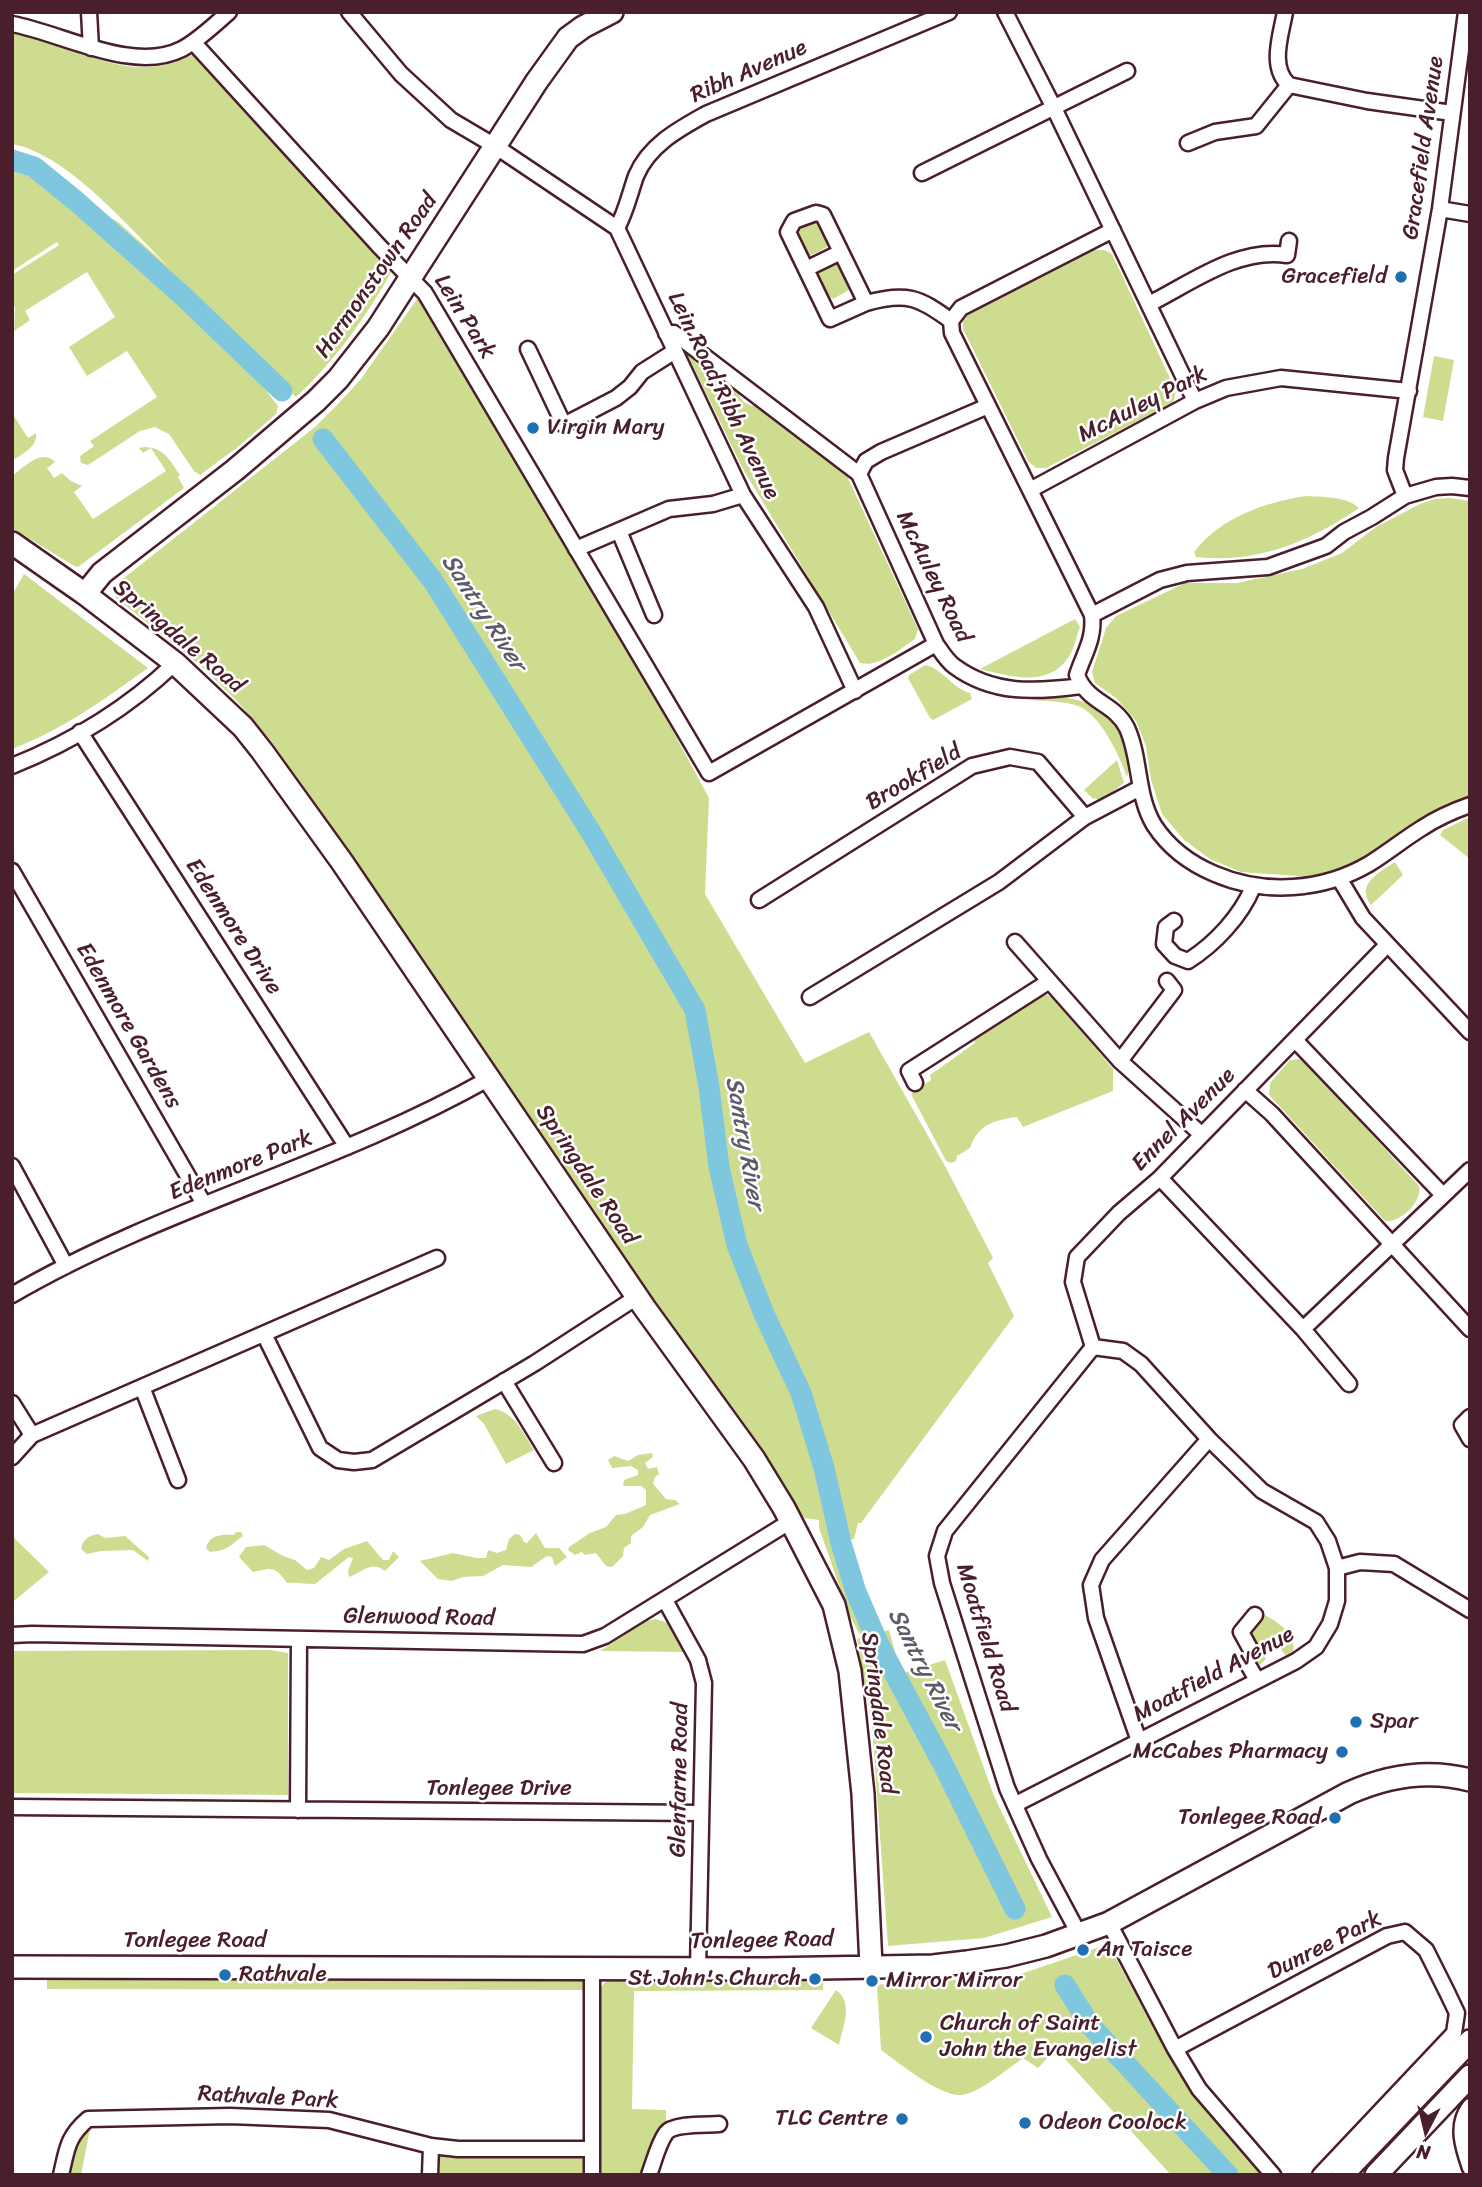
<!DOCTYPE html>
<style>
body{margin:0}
#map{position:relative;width:1482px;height:2187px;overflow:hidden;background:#fff;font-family:Sriracha,sans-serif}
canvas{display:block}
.frame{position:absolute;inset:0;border:14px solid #4a1f2b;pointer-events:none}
.north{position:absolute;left:1391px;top:2096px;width:70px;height:70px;-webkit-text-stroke:5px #fff;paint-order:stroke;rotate:187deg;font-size:19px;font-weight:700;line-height:28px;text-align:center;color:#4a1f2b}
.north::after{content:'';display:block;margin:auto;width:24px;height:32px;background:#4a1f2b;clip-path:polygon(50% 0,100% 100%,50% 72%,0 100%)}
</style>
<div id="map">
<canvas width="1482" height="2187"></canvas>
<div class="frame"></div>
<div class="north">N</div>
</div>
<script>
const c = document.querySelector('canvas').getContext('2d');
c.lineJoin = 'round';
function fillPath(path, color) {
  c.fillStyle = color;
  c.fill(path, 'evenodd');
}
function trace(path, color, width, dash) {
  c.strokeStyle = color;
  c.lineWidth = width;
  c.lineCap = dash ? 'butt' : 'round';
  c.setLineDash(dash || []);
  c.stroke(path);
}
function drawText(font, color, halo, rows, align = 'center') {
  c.font = font + ' Sriracha,sans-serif';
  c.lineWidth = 5;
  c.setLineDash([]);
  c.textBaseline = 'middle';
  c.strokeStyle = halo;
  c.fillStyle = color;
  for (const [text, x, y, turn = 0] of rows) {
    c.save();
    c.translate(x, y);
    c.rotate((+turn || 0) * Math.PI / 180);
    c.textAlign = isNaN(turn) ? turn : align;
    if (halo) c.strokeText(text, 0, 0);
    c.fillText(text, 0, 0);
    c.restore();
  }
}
fillPath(new Path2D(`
 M12 32C79 42 125 91 196 53L392 271C366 317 335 361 296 397L221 332 278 406 276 414 239 446 200 475 194 471 169 434 155 427 140 431 88 465 81 463 80 456 94 446 90 441 157 397 127 351 87 376 69 347 115 317 87 272 25 311 30 320 14 331 15 307 12 305V275L59 245 57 242 12 271V171L40 180 118 222 172 270C131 230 68 154 12 144Z
 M810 220 818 223 829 246 806 258 794 234 796 228Z
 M1094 250H1105L1112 254 1176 391 1173 403 1046 468H1036L1028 461 963 329V321L968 315Z
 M841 260 851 280 849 290 833 299 823 293 813 273Z
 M417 299 421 300 641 672 709 798 705 894 805 1063 869 1032 944 1164 993 1258 988 1263 1014 1316 861 1523H858L854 1539 849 1540 879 1632 889 1630 901 1674 945 1660 994 1796 1052 1917 984 1938 888 1946 872 1726 857 1639 861 1637 849 1614 819 1528V1520L804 1518 272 742 237 701 199 664 116 598 113 592 115 585 315 427 338 404 361 379Z
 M684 348 737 389C741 402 746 406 760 406L847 476 918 629 915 639C900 649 879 668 860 663L743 469Z
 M1434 356 1454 360 1443 421 1423 417Z
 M12 413 28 438 36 433C38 447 23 453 12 461Z
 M144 447C164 447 170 461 180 475L178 477 184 488 78 567 74 566 12 528V476C24 467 42 448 55 462L47 468 54 478 62 473 71 481 82 486 74 492 93 519 166 471 151 448 143 453 139 448Z
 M1305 496C1321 497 1347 496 1359 508 1309 542 1257 564 1196 557L1194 552C1221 517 1264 503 1305 496Z
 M1450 498 1470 501V797L1418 822 1345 869 1313 877 1241 872 1210 859 1184 840 1162 814 1151 780 1146 746 1136 721 1116 698 1095 683 1092 672 1106 628 1116 616 1185 583H1237L1302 569 1342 553 1376 527 1420 504 1435 499Z
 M24 574 148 668C105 699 62 730 12 749V595Z
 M1075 619 1080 627C1076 637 1074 650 1068 658 1048 688 1009 676 980 669Z
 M925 665C942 668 952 688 970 693L972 699 933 720 930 718 908 678 909 675Z
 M1059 697C1072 698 1086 701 1097 708 1118 720 1136 753 1127 777 1119 755 1101 715 1078 706 1064 701 1045 701 1029 700Z
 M1117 760 1124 783 1102 800 1092 798 1084 790Z
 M1470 817V859L1440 835 1443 830Z
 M1395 862 1403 875 1371 905C1355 885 1379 872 1395 862Z
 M1044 994 1050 996 1057 1002 1113 1069V1091L1023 1127 1017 1117C993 1120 978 1125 970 1148L957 1156 956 1161 951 1163 946 1161 911 1094 931 1080 930 1075 975 1043 974 1038Z
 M1300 1059 1308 1065 1419 1186C1423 1201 1401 1223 1385 1221L1269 1095 1270 1083 1290 1060Z
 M495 1409C516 1414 523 1433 534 1450L506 1464 484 1424 476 1416Z
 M652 1453 653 1457 645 1463 648 1469 657 1467 659 1474 655 1477 653 1484 666 1499 675 1500 680 1504 650 1515 643 1527 631 1536V1543L624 1548 623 1556 612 1567 606 1566 596 1553 585 1555 582 1552 575 1555 568 1550 569 1547 590 1533 606 1527 616 1515 625 1514 646 1505V1490L641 1486H623L624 1480 638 1475V1470L631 1466 612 1468 608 1460 614 1456 628 1461 638 1455Z
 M236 1532H241L243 1536C229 1546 229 1550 210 1552L206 1548C209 1535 222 1534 234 1535Z
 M536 1533 545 1548H559L567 1557 555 1566 552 1557 547 1556 531 1567 503 1565 483 1576 463 1577 452 1581 438 1579 420 1561 453 1553 476 1558H486L488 1550 497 1553 506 1550 509 1539 515 1534 520 1535 524 1542 527 1543Z
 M98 1534 105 1538 125 1536 149 1557 148 1561 133 1550 101 1551 87 1554 81 1549C83 1539 88 1536 98 1534Z
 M12 1536 49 1572 14 1601 12 1606Z
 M367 1541 383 1560H389L393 1551 399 1557 385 1571C372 1560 362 1572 349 1577L348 1571 353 1558 349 1557 315 1584C305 1584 297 1582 287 1583 274 1565 272 1568 253 1572L239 1557 246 1547 264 1545 283 1556 295 1560 307 1570 314 1568 321 1557 329 1560 344 1549Z
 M1260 1613C1276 1620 1298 1634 1293 1653L1285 1655 1276 1642 1270 1638 1265 1660 1258 1667 1252 1663 1238 1638Z
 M656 1619 668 1623 684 1652 600 1651 646 1621Z
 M270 1650 288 1653V1795L12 1793V1651Z
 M1100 1947 1109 1949 1113 1953 1178 2073 1263 2175H1171L1056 2049 1038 2068 1023 2058C1007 2069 981 2092 962 2095 940 2097 899 2063 881 2050L877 1985 908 1981 993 1979 1012 1977Z
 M47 1967 592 1968V1990L47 1989Z
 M823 1977V1990L634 1991 632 2109 666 2110V2132L649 2175H594L599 2151V1993L601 1987 609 1978Z
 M836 1990C854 2003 843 2026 839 2045L811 2028Z
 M92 2119 81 2175H62L68 2144Z
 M431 2146 585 2149 590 2175H430Z`), '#cedc90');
trace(new Path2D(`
 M12 160 34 167 76 201 184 297 282 391
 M323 439 433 581 592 834 695 1010 709 1087 719 1167 737 1245 764 1314 801 1393 824 1468 841 1543 856 1592 878 1643 942 1762 1015 1909
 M1065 1985 1090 2025 1228 2175`), '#7fc7df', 21);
const street = new Path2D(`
 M89 12 91 48
 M349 12 401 74 451 120 495 146 617 228
 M1005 12 1054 108 1195 401
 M1285 12C1281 35 1269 67 1289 85L1367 101 1452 113
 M12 24C62 33 133 74 182 49 199 40 214 25 229 12
 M194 43 379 246 425 293 709 773 936 644
 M1188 143 1215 132 1256 126 1289 85
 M922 173 1127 71
 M1440 209 1470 214
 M617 228 743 495 816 607 855 691
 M617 228C626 212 630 193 636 176 649 145 679 129 706 114L949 12
 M1113 230 961 308 951 321 952 333 1092 615C1095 638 1084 654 1077 675 1088 704 1114 702 1127 728 1141 759 1136 795 1154 825 1169 848 1191 864 1215 874 1264 895 1323 891 1369 864 1387 853 1404 839 1422 828 1437 818 1453 811 1470 805
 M806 269 841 252
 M866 303 830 319 788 232 794 221 816 213 823 215 866 303C906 292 919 297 951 321
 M1149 304C1191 283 1238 247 1287 255L1289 241
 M666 333H674L859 474 936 644C941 651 947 661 954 666 993 695 1036 692 1081 686
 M528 349 564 425 616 398 630 387 642 372 675 351
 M859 474 866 461 881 452 988 406
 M1030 490 1195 401 1226 388 1281 378 1409 391
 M1405 496 1395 470 1396 458 1440 209 1466 12
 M619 531 654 615
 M576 549 669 509 713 504 743 495
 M1092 615 1160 580 1187 573 1268 567 1326 546 1344 532 1372 517 1405 496 1436 487 1452 486 1470 488
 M80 732 347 1147
 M12 766C72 742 129 707 175 663
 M12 871 204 1204
 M1339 878 1363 918 1470 1032
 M759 900 972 766 1010 757 1038 762 1085 817
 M1174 921 1166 927 1164 944 1175 956 1188 961C1215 944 1241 916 1253 887
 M1015 942 1120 1061 1201 1134
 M810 997 999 882 1085 817 1140 788
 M1295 1040 1442 1194
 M1120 1061 1174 990 1167 981
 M915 1083 909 1071 1048 982
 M1245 1090 1272 1114 1470 1329
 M12 1166 66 1266
 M1160 1178 1303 1329 1349 1384
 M12 1295C163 1207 336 1165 488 1079
 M1303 1329 1470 1170
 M264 1334 320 1448 338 1460 354 1462 372 1460 535 1363 637 1297
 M1093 1347 1073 1282 1077 1257 1119 1213 1160 1178 1387 945
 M504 1381 554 1463
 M142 1387 178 1480
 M12 1403 32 1435
 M1470 1417 1462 1425 1470 1439
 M12 1457 32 1435 437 1258
 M1337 1568 1360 1562 1394 1564 1470 1610
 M665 1600 698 1660 704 1683 698 1969
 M1255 1615 1241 1632 1252 1652 1247 1663 1257 1680
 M12 1635 32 1634 583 1644 605 1636 791 1521
 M1139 1741 1096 1618 1091 1585 1102 1560 1209 1439
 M1016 1804 1296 1661 1316 1647 1330 1624 1337 1601V1568L1328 1541 1316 1522 1262 1491 1209 1439 1141 1364 1123 1351 1093 1347
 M12 1807 701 1813
 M298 1810 299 1639
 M1109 1923 1175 2049 1199 2089 1273 2175
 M1079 1934 1039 1859 1007 1788 942 1583 937 1556 945 1531 1093 1347
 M1175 2049 1387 1936 1405 1932 1426 1950 1447 1992 1457 2013 1454 2033 1320 2175
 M1470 2106C1455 2125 1463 2148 1470 2168
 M61 2175C67 2149 67 2137 88 2119L230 2116 329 2120 431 2146 458 2149H592
 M430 2175 431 2146
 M592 2175V1968
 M649 2175C654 2162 658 2144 666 2133 673 2123 707 2125 719 2124`);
const secondary = new Path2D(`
 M12 543 85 594 175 663 243 727 262 751 342 862 644 1307 754 1459 784 1508 834 1605 850 1671 863 1794 871 1966
 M85 594 102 573 235 470 316 401 338 379 378 328 537 81 568 38 583 27 612 12
 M12 1967 764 1969 933 1966 967 1962 1006 1956 1046 1946 1109 1923 1349 1793C1387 1776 1428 1769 1470 1780
 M1342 2175 1470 2041
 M1376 2175 1470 2076`);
trace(street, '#4a1f2b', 19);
trace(secondary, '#4a1f2b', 26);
trace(street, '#fff', 14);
trace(secondary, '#fff', 21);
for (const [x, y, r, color] of [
 [1401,277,7,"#1f6fb2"],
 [533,428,7,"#1f6fb2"],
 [1356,1722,7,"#1f6fb2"],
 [1342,1752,7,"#1f6fb2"],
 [1335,1818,7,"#1f6fb2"],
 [1083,1950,7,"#1f6fb2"],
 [225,1975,7,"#1f6fb2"],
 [815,1979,7,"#1f6fb2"],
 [872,1981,7,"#1f6fb2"],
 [926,2037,7,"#1f6fb2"],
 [902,2119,7,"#1f6fb2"],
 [1025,2123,7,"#1f6fb2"]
]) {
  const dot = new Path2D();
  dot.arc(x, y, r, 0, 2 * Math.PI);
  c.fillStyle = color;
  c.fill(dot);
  trace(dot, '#fff', 2.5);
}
drawText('23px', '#4a1f2b', '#fff', [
 ["Ribh Avenue",749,72,-24],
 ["Gracefield Avenue",1424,148,-82],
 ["Harmonstown Road",377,276,-55],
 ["Lein Park",464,317,58],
 ["Lein Road;Ribh Avenue",723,396,64],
 ["McAuley Park",1143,405,-27],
 ["McAuley Road",933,577,64],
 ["Springdale Road",178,637,40],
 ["Brookfield",914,778,-31],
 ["Edenmore Drive",233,927,57],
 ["Edenmore Gardens",128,1026,60],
 ["Ennel Avenue",1184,1120,-45],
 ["Edenmore Park",241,1166,-22],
 ["Springdale Road",586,1175,56],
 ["Glenwood Road",419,1618,1],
 ["Moatfield Road",985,1638,73],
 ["Moatfield Avenue",1214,1675,-28],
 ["Springdale Road",878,1713,83],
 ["Glenfarne Road",680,1780,-89],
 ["Tonlegee Drive",499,1789],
 ["Tonlegee Road",195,1941],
 ["Tonlegee Road",762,1941,-1],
 ["Dunree Park",1325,1946,-27],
 ["Rathvale Park",268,2098,3]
]);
drawText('23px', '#4a1f2b', '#fff', [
 ["Gracefield",1387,277,"right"],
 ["Virgin Mary",547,428],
 ["Spar",1370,1722],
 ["McCabes Pharmacy",1328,1752,"right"],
 ["Tonlegee Road",1321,1818,"right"],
 ["An Taisce",1097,1950],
 ["Rathvale",239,1975],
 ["St John's Church",801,1979,"right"],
 ["Mirror Mirror",886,1981],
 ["Church of Saint",940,2024],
 ["John the Evangelist",940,2050],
 ["TLC Centre",888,2119,"right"],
 ["Odeon Coolock",1039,2123]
], 'left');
drawText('italic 24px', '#5d5a6a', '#fff', [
 ["Santry River",483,613,57],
 ["Santry River",744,1143,80],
 ["Santry River",924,1670,63]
]);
</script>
